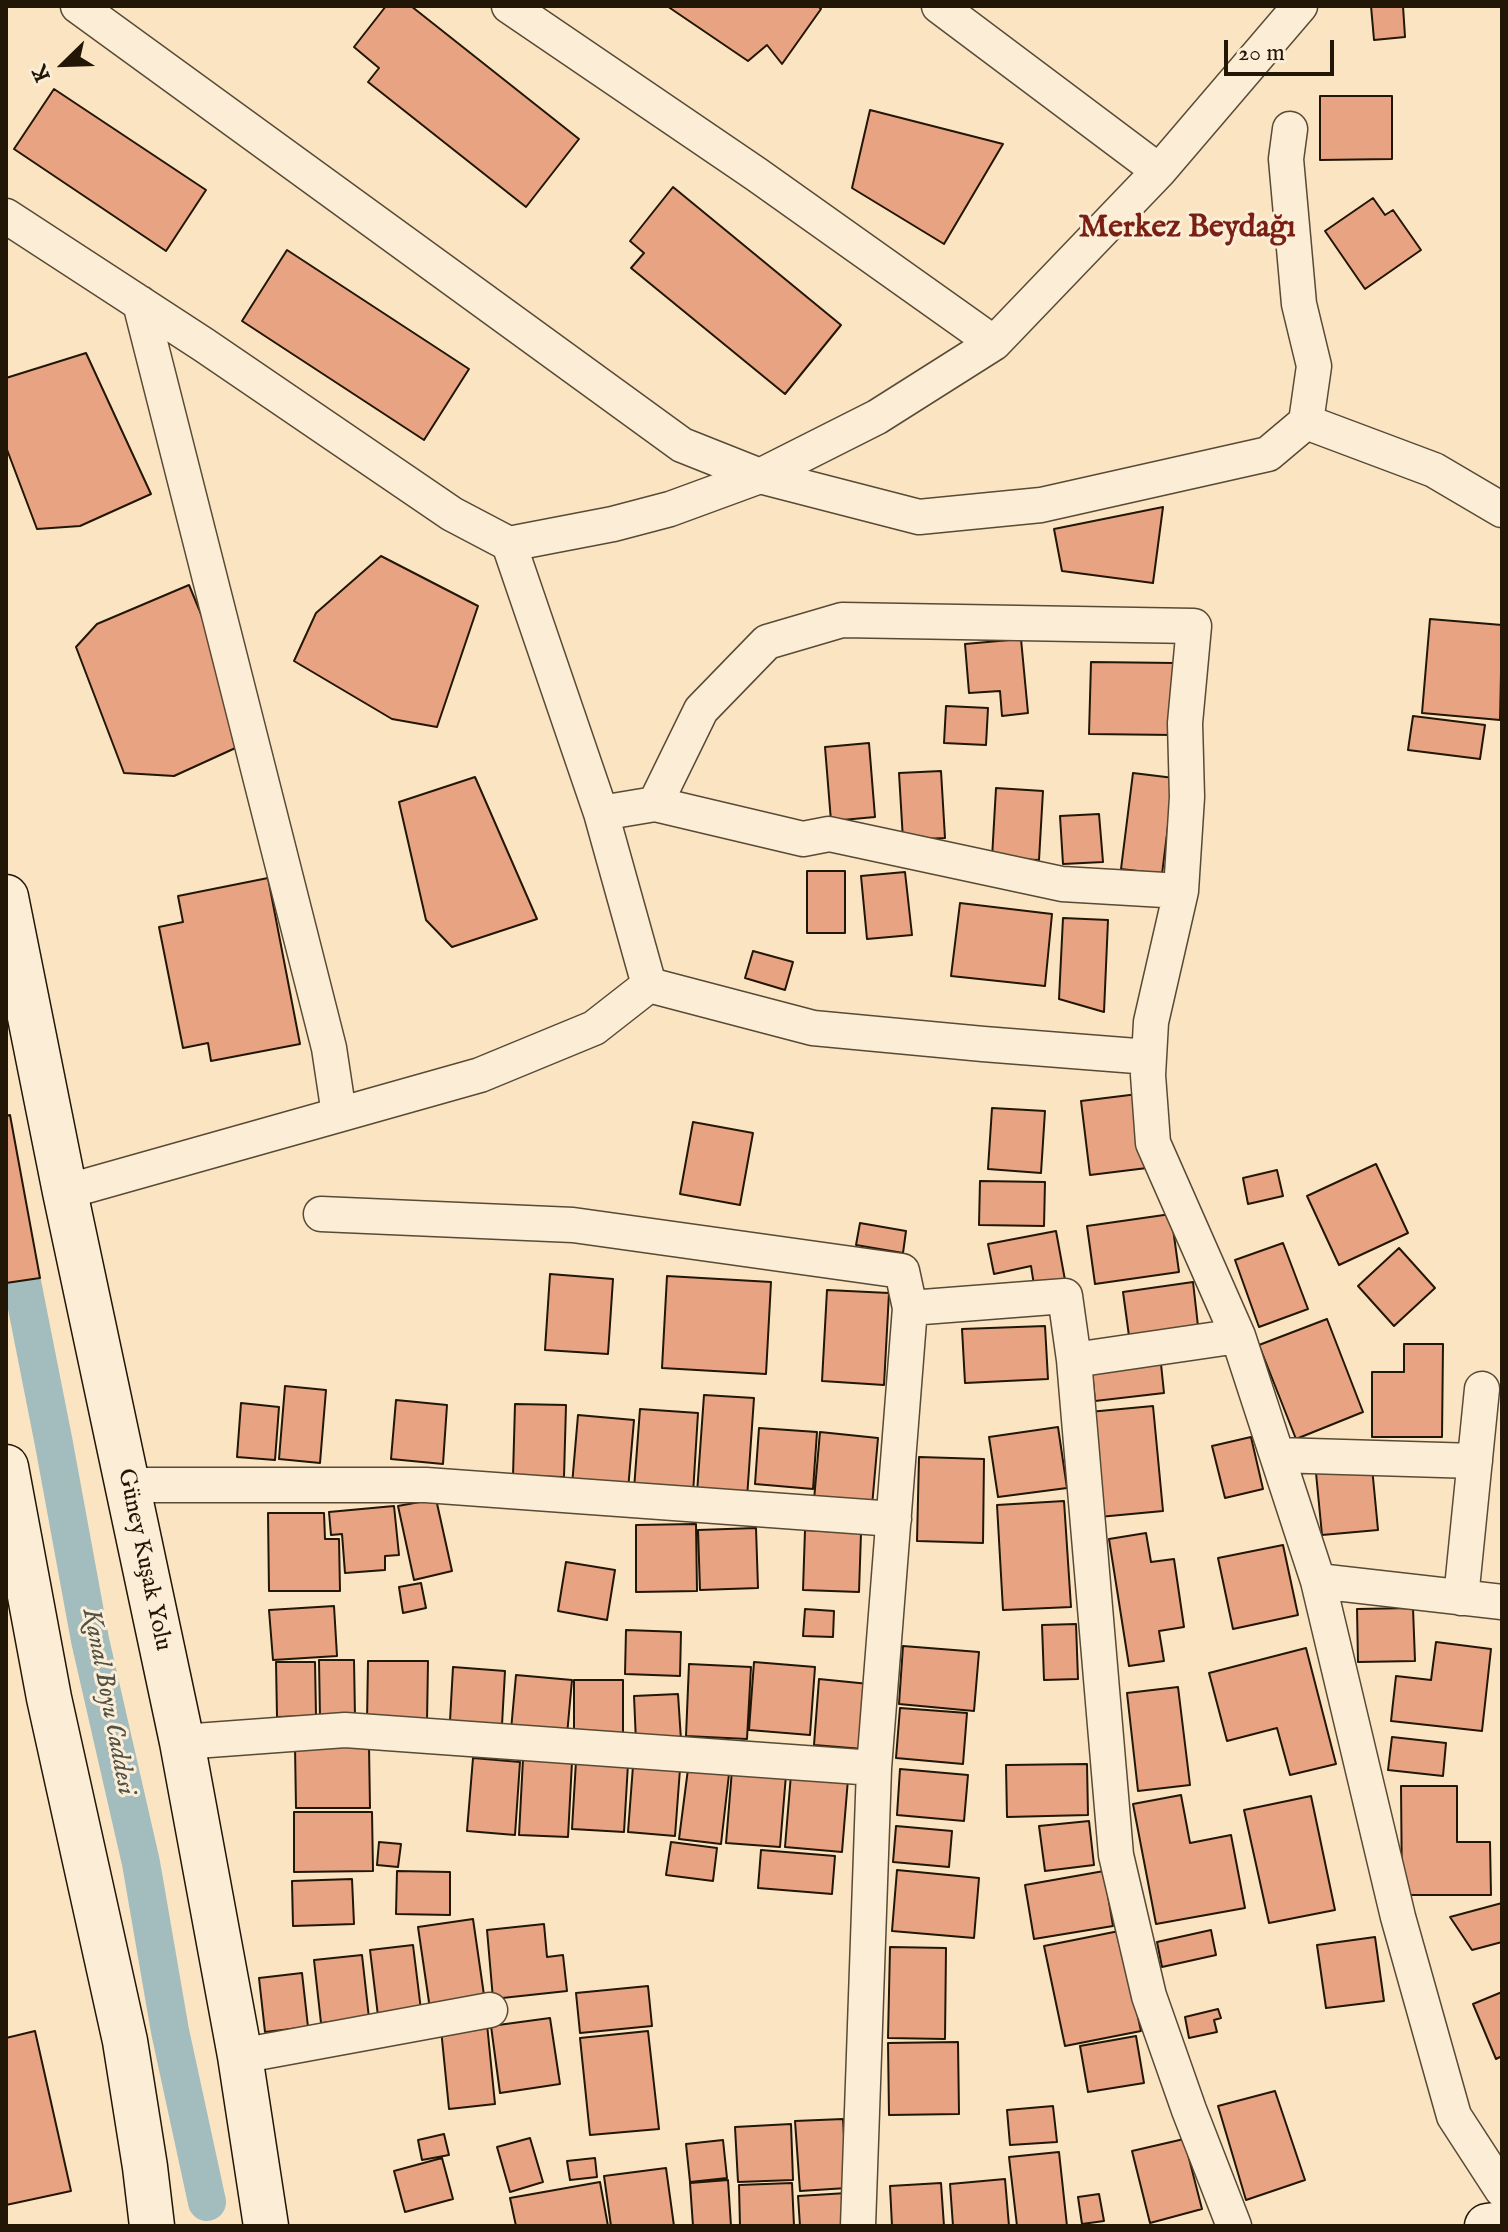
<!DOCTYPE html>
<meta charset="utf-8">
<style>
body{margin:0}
#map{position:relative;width:1508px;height:2232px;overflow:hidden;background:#fae4c2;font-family:"IM FELL English",serif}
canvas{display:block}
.frame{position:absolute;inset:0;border:8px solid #221606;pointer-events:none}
.north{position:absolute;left:24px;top:24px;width:80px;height:80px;-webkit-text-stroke:6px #fcedd7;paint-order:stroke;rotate:247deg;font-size:22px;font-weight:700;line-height:32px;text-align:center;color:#221606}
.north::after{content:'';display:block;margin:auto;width:28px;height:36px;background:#221606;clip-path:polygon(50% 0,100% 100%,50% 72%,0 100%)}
.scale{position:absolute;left:1224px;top:40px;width:110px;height:36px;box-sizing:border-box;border:4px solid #221606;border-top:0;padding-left:10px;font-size:24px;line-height:28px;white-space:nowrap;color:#221606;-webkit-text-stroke:6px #fcedd7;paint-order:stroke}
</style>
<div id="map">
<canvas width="1508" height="2232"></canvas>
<div class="frame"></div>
<div class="north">K</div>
<div class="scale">20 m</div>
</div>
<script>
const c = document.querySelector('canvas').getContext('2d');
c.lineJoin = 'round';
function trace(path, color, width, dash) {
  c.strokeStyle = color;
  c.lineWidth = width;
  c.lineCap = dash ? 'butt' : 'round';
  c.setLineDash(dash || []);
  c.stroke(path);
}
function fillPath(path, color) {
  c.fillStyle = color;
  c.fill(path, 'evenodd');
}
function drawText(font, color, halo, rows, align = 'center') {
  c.font = font + ' "IM FELL English",serif';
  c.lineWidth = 6;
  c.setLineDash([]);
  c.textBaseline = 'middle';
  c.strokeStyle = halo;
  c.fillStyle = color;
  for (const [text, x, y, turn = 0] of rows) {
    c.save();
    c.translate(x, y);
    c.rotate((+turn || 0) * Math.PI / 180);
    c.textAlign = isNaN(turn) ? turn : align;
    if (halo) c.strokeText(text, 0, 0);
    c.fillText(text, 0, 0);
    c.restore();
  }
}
trace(new Path2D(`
 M6 1201 54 1444 90 1640 141 1863 170 2031 207 2202`), '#a3bcbe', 38);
const building = new Path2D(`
 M386 6H411L579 139 526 207 368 82 379 68 354 47Z
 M667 6H818L821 9 782 64 767 45 748 61Z
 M1371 6H1403L1405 37 1374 40Z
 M54 89 206 190 166 251 14 149Z
 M1320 96H1392V159L1320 160Z
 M870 110 1003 144 944 244 852 188Z
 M673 187 841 325 785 394 631 268 644 253 630 241Z
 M1373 198 1385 215 1393 210 1421 250 1365 289 1325 231Z
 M287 250 469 369 424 440 242 321Z
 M86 353 151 494 80 526 37 529 6 447V378Z
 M1163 507 1153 583 1062 571 1054 529Z
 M381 556 478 606 437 727 392 719 294 661 316 613Z
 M189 585 253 740 174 776 124 773 76 647 97 624Z
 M1430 619 1502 625 1500 720 1422 713Z
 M1021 639 1028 713 1002 716 1000 691 969 693 965 644Z
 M1091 662 1175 663 1174 735 1089 734Z
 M946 706 988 708 986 745 944 743Z
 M1413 716 1485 725 1480 759 1408 750Z
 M869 743 875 817 831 821 825 747Z
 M941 771 945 838 903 840 899 773Z
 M1133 773 1174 778 1162 874 1121 869Z
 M475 777 537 919 452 947 426 920 399 802Z
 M996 788 1043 791 1039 860 992 858Z
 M1099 814 1103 862 1063 864 1060 816Z
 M807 871H845V933H807Z
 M905 872 912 935 867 939 861 876Z
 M268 878 300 1044 211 1061 208 1043 183 1048 159 927 183 922 178 896Z
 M960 903 1052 914 1045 986 951 976Z
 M1063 918 1108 920 1104 1012 1059 999Z
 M753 951 793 962 785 990 745 978Z
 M1138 1094 1147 1168 1090 1175 1081 1101Z
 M992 1108 1045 1111 1041 1173 988 1169Z
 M10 1115 40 1278 6 1283V1116Z
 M693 1122 753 1133 740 1205 680 1194Z
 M1376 1164 1408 1233 1339 1265 1307 1196Z
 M1277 1170 1283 1196 1248 1204 1243 1178Z
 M980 1181 1045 1182 1044 1226 979 1225Z
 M1171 1214 1179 1272 1095 1284 1087 1226Z
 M860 1223 906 1231 903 1253 856 1245Z
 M1056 1231 1065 1280 1034 1285 1031 1266 994 1274 988 1244Z
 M1283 1243 1308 1309 1259 1327 1235 1260Z
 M1399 1248 1435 1288 1394 1326 1358 1286Z
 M550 1274 613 1279 608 1354 545 1350Z
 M667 1276 771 1282 766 1374 662 1368Z
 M1193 1282 1198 1326 1129 1336 1123 1292Z
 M827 1290 889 1293 884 1385 822 1381Z
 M1327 1319 1363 1412 1296 1439 1259 1345Z
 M1045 1326 1048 1379 965 1383 962 1329Z
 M1404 1344H1443L1442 1437H1372V1372H1404Z
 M1161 1364 1164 1393 1095 1401 1092 1372Z
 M285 1386 326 1390 320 1463 279 1459Z
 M704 1395 754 1398 747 1498 697 1493Z
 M396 1400 447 1405 443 1464 391 1459Z
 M241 1403 279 1407 275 1460 237 1457Z
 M515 1404 566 1405 564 1477 513 1476Z
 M1153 1406 1163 1511 1099 1517 1089 1412Z
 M640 1409 698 1413 693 1494 634 1489Z
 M578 1415 634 1420 628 1490 572 1485Z
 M1058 1427 1067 1488 998 1497 989 1437Z
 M759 1428 817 1432 813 1489 755 1484Z
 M820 1432 878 1438 872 1506 814 1500Z
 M1251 1437 1263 1489 1225 1498 1212 1446Z
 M919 1457 984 1459 983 1543 917 1541Z
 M1372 1467 1378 1530 1322 1535 1316 1473Z
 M436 1499 452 1571 414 1580 398 1506Z
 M1064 1501 1071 1607 1003 1610 997 1505Z
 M394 1506 399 1555 385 1556V1570L345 1573 342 1534 331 1535 329 1512Z
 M268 1513H324L325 1539H339L340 1591H269Z
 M696 1524 697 1591 636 1592V1525Z
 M756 1528 758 1588 700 1590 698 1530Z
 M805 1530 861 1533 859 1592 803 1590Z
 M1146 1533 1151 1562 1174 1559 1184 1627 1159 1631 1164 1661 1129 1666 1109 1539Z
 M1283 1545 1298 1615 1233 1629 1218 1558Z
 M566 1562 615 1570 607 1620 558 1611Z
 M421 1583 426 1608 403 1613 399 1587Z
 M334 1606 337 1656 273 1660 269 1610Z
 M1413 1608 1415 1661 1358 1662 1357 1609Z
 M805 1609 834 1611 833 1637 803 1636Z
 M1076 1624 1078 1679 1044 1680 1042 1625Z
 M626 1630 681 1632 680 1676 625 1674Z
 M1436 1642 1491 1649 1482 1731 1391 1721 1396 1676 1431 1680Z
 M903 1646 979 1652 974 1711 899 1704Z
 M1306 1648 1336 1764 1290 1775 1277 1728 1227 1741 1209 1673Z
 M319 1660H354L355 1718H320Z
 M368 1661H428L427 1722H367Z
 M276 1662H315L316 1716 277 1717Z
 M754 1662 815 1667 810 1735 749 1730Z
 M689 1664 751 1667 747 1739 686 1736Z
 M453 1667 505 1671 502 1725 450 1721Z
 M516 1675 572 1680 567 1735 511 1730Z
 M819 1679 869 1684 863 1749 814 1745Z
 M574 1680H623V1737H574Z
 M1178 1687 1190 1785 1138 1791 1127 1693Z
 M678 1694 681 1740 636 1742 634 1696Z
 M900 1708 967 1713 963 1764 896 1758Z
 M1392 1737 1446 1743 1443 1776 1388 1770Z
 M295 1746H369L370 1808H296Z
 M473 1758 520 1762 515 1835 467 1831Z
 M523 1759 572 1762 568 1837 519 1835Z
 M576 1761 628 1764 624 1832 572 1829Z
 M1087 1764 1088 1815 1007 1817 1006 1765Z
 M633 1766 680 1769 675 1836 628 1832Z
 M688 1769 729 1774 721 1844 679 1839Z
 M900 1769 968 1775 964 1821 897 1815Z
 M732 1770 786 1775 780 1847 726 1843Z
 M791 1774 848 1779 842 1852 785 1847Z
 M1401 1786H1457V1842H1490L1491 1895H1402Z
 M1181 1795 1190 1843 1231 1835 1245 1908 1156 1924 1133 1804Z
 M1311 1796 1335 1910 1269 1923 1244 1810Z
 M294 1812H372L373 1871 294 1872Z
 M1089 1821 1094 1865 1045 1871 1039 1826Z
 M896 1826 952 1831 949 1867 893 1862Z
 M379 1842 401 1844 398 1867 377 1865Z
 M671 1842 717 1848 713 1881 666 1875Z
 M761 1850 835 1856 832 1894 758 1888Z
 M897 1870 979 1878 974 1938 892 1931Z
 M397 1871 450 1872V1915L396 1914Z
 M1104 1871 1113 1926 1034 1939 1025 1885Z
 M352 1879 354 1924 293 1926 292 1881Z
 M1502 1903V1942L1472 1950 1450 1917Z
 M473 1919 485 2002 430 2009 418 1927Z
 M544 1924 547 1957 563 1955 567 1991 493 1999 487 1930Z
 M1211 1930 1216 1955 1162 1967 1157 1942Z
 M1119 1931 1141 2031 1065 2046 1044 1946Z
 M1375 1937 1384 2001 1326 2008 1317 1945Z
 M413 1945 421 2010 378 2016 370 1950Z
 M890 1947 946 1948 945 2039 888 2038Z
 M362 1955 369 2018 321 2023 314 1960Z
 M302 1973 308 2027 265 2032 259 1978Z
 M648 1986 652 2026 580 2033 576 1993Z
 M1502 1992V2056L1496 2059 1473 2004Z
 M1218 2009 1221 2018 1214 2020 1217 2032 1189 2038 1185 2017Z
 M550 2018 560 2084 500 2093 491 2026Z
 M487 2024 495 2104 449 2109 441 2029Z
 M35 2031 71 2191 6 2205V2038Z
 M648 2031 659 2129 590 2135 580 2038Z
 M1136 2036 1144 2083 1088 2092 1080 2046Z
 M958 2042 959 2114 889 2115 888 2043Z
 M1275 2091 1305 2180 1246 2200 1218 2106Z
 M1053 2106 1057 2142 1010 2145 1007 2110Z
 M843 2119 847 2188 800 2191 795 2121Z
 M791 2124 793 2180 738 2182 735 2127Z
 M444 2134 449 2155 422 2160 418 2140Z
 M530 2138 543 2182 510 2192 497 2147Z
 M1184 2139 1202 2209 1150 2223 1132 2151Z
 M723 2140 727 2178 690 2182 686 2144Z
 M1059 2152 1067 2226H1017L1009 2157Z
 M442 2158 453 2199 405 2212 394 2171Z
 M595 2158 597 2177 570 2180 567 2161Z
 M666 2168 674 2226H611L604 2176Z
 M1005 2179 1009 2226H953L950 2184Z
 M728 2180 731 2226H693L690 2183Z
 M600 2182 608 2226H516L510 2198Z
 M792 2183 794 2226H740L739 2185Z
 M941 2183 944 2226H892L890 2186Z
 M847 2193 848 2226H800L798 2196Z
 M1099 2194 1104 2221 1082 2224 1078 2197Z`);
fillPath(building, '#e8a482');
trace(building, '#221606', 2);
const street = new Path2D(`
 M78 6 682 445 760 476 919 517 1041 505 1268 454 1306 422 1314 366 1299 304 1286 159 1290 129
 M509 6 756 174 994 343 1159 171 1300 6
 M939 6 1159 171
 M6 216 204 345 452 514 509 544 613 524 670 509 760 476 877 417 994 343
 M140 303 329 1048 339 1114
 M1306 422 1434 470 1502 510
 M509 544 601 813 655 804 803 839 829 834 1062 884 1181 891
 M655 804 701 710 767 642 842 620 1194 626 1185 723 1187 797 1181 891 1151 1022 1148 1075 1153 1143 1238 1336 1318 1581 1398 1917 1454 2116 1502 2190
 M649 985 813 1028 983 1044 1149 1057
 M65 1192 480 1075 594 1028 649 985 601 813
 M321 1214 573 1225 902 1271 910 1308 874 1768 858 2226
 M910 1308 1065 1296 1074 1360 1116 1855 1149 1996 1189 2110 1234 2226
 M1074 1360 1238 1336
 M1277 1455 1475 1461
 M126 1485H426L894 1519
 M1318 1581 1502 1602
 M1461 1598 1482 1389
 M182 1742 345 1730 874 1768
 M240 2056 490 2010`);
const secondary = new Path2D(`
 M6 897 65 1192 182 1742 240 2056 266 2226
 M6 1467 49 1698 125 2041 145 2167 152 2226
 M1487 2226 1502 2224`);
trace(street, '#584a35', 37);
trace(secondary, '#221606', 47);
trace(street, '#fcedd7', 34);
trace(secondary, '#fcedd7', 44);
drawText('24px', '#221606', '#fcedd7', [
 ["Güney Kuşak Yolu",143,1560,78]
]);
drawText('italic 26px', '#4f5046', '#fcedd7', [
 ["Kanal Boyu Caddesi",107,1702,79]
]);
drawText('bold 32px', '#7a1f14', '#fcedd7', [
 ["Merkez Beydağı",1187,229]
]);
</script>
